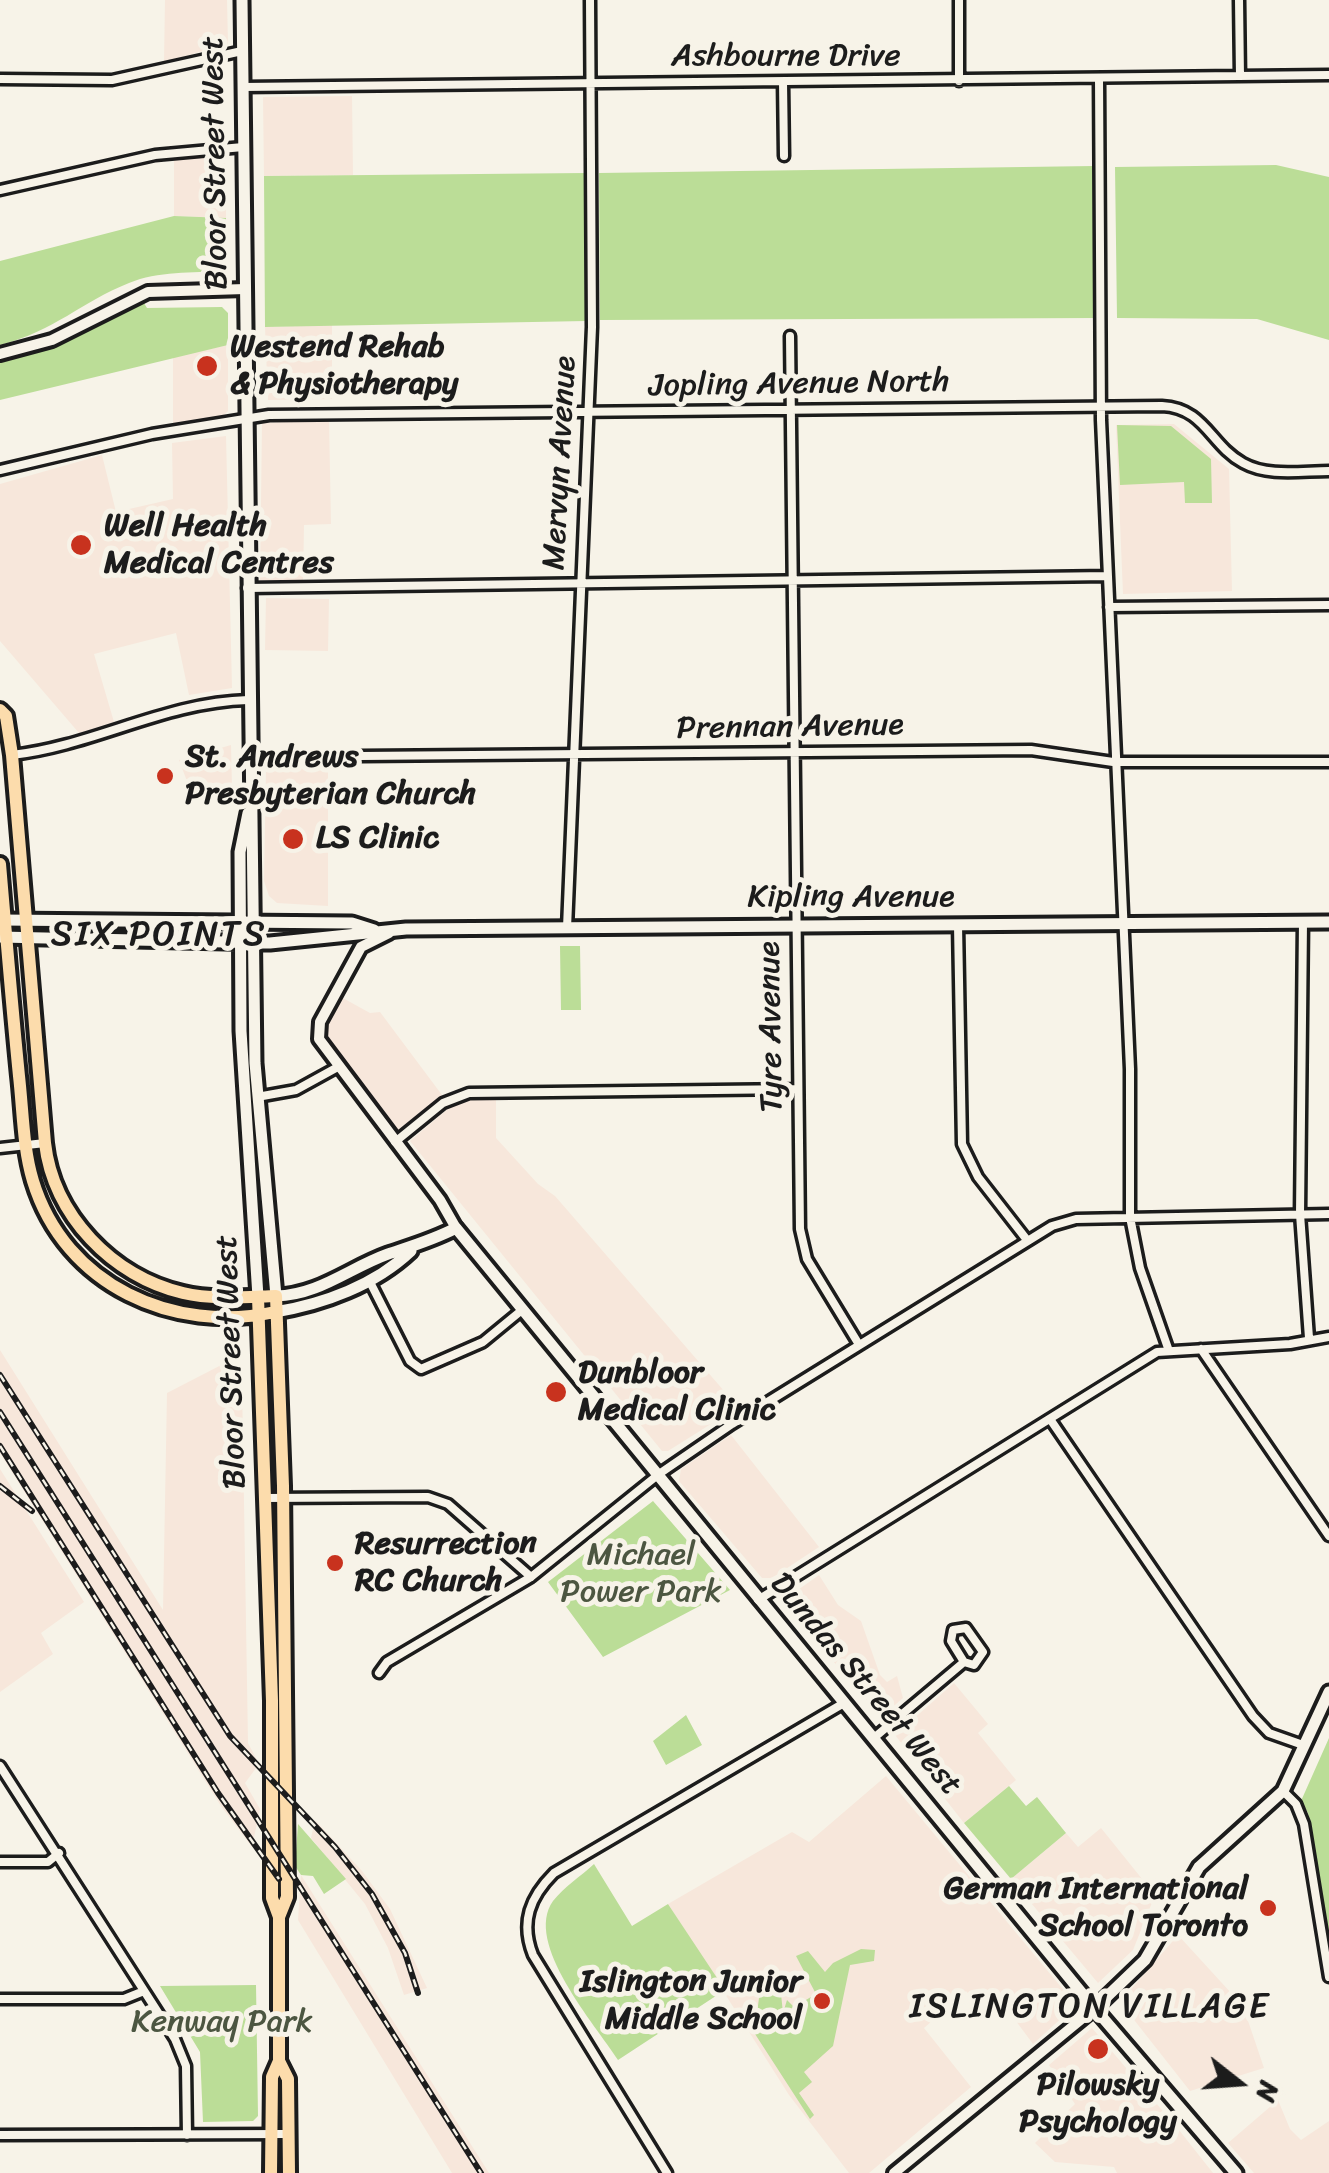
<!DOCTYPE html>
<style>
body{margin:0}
#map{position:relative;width:1329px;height:2173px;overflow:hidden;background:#f7f3e8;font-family:Sriracha,sans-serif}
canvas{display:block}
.north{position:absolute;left:1189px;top:2033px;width:100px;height:100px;-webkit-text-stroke:8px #f7f3e8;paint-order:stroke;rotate:107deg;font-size:28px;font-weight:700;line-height:40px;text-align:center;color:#1c1c1c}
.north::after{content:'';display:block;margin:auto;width:35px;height:45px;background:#1c1c1c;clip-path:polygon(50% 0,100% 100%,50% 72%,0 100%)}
</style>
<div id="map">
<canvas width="1329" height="2173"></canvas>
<div class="north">N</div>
</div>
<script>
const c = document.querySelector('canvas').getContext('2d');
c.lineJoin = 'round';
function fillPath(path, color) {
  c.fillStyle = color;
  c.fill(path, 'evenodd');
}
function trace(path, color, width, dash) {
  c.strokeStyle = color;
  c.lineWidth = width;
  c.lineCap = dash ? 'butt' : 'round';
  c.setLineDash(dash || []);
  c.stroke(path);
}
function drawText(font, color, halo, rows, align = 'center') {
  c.font = font + ' Sriracha,sans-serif';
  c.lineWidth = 10;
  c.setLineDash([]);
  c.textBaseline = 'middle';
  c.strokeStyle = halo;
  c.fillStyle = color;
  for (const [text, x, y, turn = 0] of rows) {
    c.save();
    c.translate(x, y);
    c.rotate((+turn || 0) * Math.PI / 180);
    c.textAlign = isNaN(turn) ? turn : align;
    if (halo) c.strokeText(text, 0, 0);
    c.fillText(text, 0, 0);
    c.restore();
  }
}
fillPath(new Path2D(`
 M165 0H227L228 44 164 62Z
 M352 96 353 175 264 176 263 97Z
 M174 158H221L226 165V218L174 216Z
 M332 325V399L268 400 265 327Z
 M228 345V411L224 415 173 424V357Z
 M329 420 331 524 304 525 303 582 260 581 262 423Z
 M1174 424 1229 469 1232 591 1123 594 1116 425Z
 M226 436 232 688 189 695 176 633 94 654 114 722 79 733 0 641V484L102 455 116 512 173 499 172 443Z
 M266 598 329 599 328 651 265 650Z
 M231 745 232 787 193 797 179 760Z
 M271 762H328V906L277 903 269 896 264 881 266 769Z
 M341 997 370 1013 380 1012 442 1095 397 1131 326 1044 324 1030Z
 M496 1096V1138L538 1184 555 1196 738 1407 668 1451H662L410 1141 456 1102Z
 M0 1350 163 1610 167 1393 229 1361 242 1382 248 1743 259 1764 245 1783 260 1809 252 1847 221 1806 0 1453Z
 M731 1435 819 1547 772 1578H762L679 1481 681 1469Z
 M0 1469 84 1602 41 1633 53 1654 0 1692Z
 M819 1575 838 1605 861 1621 880 1675 887 1682 897 1676 903 1698 881 1717 786 1606 788 1597Z
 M954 1683 988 1724 978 1733 1016 1780 964 1823 895 1735Z
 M886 1776 1076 2005 1033 2044 1004 2005 988 2017 966 1991 924 2028 971 2087 869 2173H849L789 2095 668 1904 792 1832 809 1842Z
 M315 1820 362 1871 390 1909 427 1988 404 1995 388 1948 365 1904 311 1838Z
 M1101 1828 1155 1895 1133 1950 1098 1983 1011 1879 1066 1833 1078 1847Z
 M301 1875 489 2173H452L298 1920Z
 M1178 1935 1243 2006 1264 2068 1190 2091 1120 2002Z
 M1092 2028 1179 2130 1213 2173H1117L1114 2167 1055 2162 1035 2143 1075 2104 1049 2065Z
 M1278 2100 1290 2129 1301 2140 1329 2121V2173H1254L1228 2143Z`), '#f7e7db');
fillPath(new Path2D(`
 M1276 165 1329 177V340L1257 319 1117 318 1115 167Z
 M1094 166 1097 318 600 320 599 173Z
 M586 173V321L265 327 264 176Z
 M174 216 226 218 224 271C192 273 158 271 129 283 81 302 55 331 0 345V261Z
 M144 303 147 308 222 307 228 313V345L0 400V360L54 346Z
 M1117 425 1171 426 1211 459 1212 503H1185L1184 482 1120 485Z
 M560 946H580L581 1010H561Z
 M653 1501 730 1590 603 1657 548 1582Z
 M686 1715 702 1745 666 1765 653 1741Z
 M1329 1738V1945L1308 1813 1301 1801Z
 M1009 1786 1026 1806 1037 1797 1066 1833 1011 1879 964 1823Z
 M298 1824 346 1879 324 1894 313 1876 301 1875 295 1866Z
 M594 1864 632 1926 668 1904 725 1990 618 2060C595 2024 523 1943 553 1901 564 1887 581 1876 594 1864Z
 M861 1949 875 1950 874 1961 850 1965 833 2046 804 2072 812 2082 799 2093 814 2115 810 2119 746 2020 757 2013 759 1998 768 1992 781 1994 783 2013 787 2000 794 2007 816 1994 796 1956 808 1951 825 1972 833 1963Z
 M256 1985 258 2116 253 2121 203 2122 200 2052 160 1986Z`), '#bbdd97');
const minor = new Path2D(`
 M959 0V81
 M1239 0 1240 76
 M1099 78 1101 420 1130 1069V1217L1140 1268 1169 1351
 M0 79 112 80 242 51
 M783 82 784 156
 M243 87 1329 75
 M0 190 155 155 243 147
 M790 336 800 1229 807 1259 858 1343
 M0 470 152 434 269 415 1162 406C1205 408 1210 445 1243 463 1268 477 1301 471 1329 471
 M247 588 1108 576
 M1109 607 1329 605
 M12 755C93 746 165 702 248 700
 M250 757 1031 750 1113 762H1329
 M1303 922 1300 1214 1309 1338
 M958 925 962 1144 978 1177 1027 1240
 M567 928 592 327 590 0
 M257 1097 296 1090 336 1068
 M395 1142 443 1103 469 1093 797 1089
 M0 1148 45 1143
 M369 1280 410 1361 421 1369 483 1342 522 1310
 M1201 1349 1329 1536
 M1050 1419 1253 1716 1269 1733 1303 1745
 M265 1498 428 1497 448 1504 531 1577
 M758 1600 1157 1352 1290 1344 1329 1337
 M966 1628 983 1652 974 1665 964 1662 951 1641 953 1630Z
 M379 1673 387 1662 531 1577 659 1474 732 1424 1052 1226 1076 1219 1329 1214
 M875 1737 964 1662
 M0 1766 175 2039 186 2066 187 2135
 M1283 1791 1296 1804 1304 1824 1329 1977
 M0 1862H48L59 1853
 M0 1999H124L144 1991
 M0 2135 288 2134
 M667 2173 533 1955C520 1922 530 1897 554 1873L844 1703`);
const tertiary = new Path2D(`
 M0 354 52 340 148 292 245 289
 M389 933 361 947 320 1022 319 1039 440 1200 456 1228
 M894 2173 1095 2008`);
const secondary = new Path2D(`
 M242 0 255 1063 276 1296C319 1295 349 1268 388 1254 412 1246 433 1240 456 1228L1085 1997 1236 2173
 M248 813 240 852 241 1031 258 1297
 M0 920 352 923 374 930
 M0 937 270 943 406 929 1329 922
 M275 1312C324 1304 375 1285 411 1251
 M1095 2008 1145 1960 1199 1867 1283 1791 1329 1692`);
const primary = new Path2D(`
 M0 710 6 716 12 755 45 1143C53 1215 113 1277 183 1293 213 1300 245 1297 276 1296L283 1486 287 1897 279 1917V2061L272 2077 271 2173
 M0 864C6 935 12 1006 19 1076 23 1111 23 1148 33 1181 65 1286 174 1334 275 1312
 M258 1297 272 1701V1898L279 1917
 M279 2061 288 2079 289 2173`);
trace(minor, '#1c1c1c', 15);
trace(tertiary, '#1c1c1c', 18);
trace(secondary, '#1c1c1c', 19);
trace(primary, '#1c1c1c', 20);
trace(minor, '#f7f3e8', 8);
trace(tertiary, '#f7f3e8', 10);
trace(secondary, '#f7f3e8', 11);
trace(primary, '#fcdcac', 12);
const rail = new Path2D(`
 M0 1375 230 1736 335 1847 372 1894 405 1953 418 1993
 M0 1412 481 2173
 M0 1446 218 1793 279 1879
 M0 1486 32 1511`);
trace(rail, '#1c1c1c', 6);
trace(rail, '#f7f3e8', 2.5, [8]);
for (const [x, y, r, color] of [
 [207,366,12,"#c8321e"],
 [81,545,12,"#c8321e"],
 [165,776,10,"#c8321e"],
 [293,839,12,"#c8321e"],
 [556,1392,12,"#c8321e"],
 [335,1563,10,"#c8321e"],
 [1268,1908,10,"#c8321e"],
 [822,2001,10,"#c8321e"],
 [1098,2049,12,"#c8321e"]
]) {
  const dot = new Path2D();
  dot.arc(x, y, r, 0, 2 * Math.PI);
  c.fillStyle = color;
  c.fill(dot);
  trace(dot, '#f7f3e8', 4);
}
drawText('32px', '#1c1c1c', '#f7f3e8', [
 ["Ashbourne Drive",786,57],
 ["Bloor Street West",216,163,-91],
 ["Jopling Avenue North",799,385,-1],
 ["Mervyn Avenue",561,463,-87],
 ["Prennan Avenue",790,728,-1],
 ["Kipling Avenue",851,898],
 ["Tyre Avenue",772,1027,-91],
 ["Bloor Street West",232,1362,-92],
 ["Dundas Street West",865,1685,50]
]);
drawText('bold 32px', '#1c1c1c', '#f7f3e8', [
 ["Westend Rehab",230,348],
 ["& Physiotherapy",230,385],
 ["Well Health",104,527],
 ["Medical Centres",104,564],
 ["St. Andrews",185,758],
 ["Presbyterian Church",185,795],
 ["LS Clinic",316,839],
 ["Dunbloor",578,1374],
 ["Medical Clinic",578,1411],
 ["Resurrection",355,1545],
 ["RC Church",355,1582],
 ["German International",1248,1890,"right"],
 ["School Toronto",1248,1927,"right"],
 ["Islington Junior",802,1983,"right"],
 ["Middle School",802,2020,"right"],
 ["Pilowsky",1098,2086,"center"],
 ["Psychology",1098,2123,"center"]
], 'left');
drawText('32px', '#4c5641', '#f7f3e8', [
 ["Michael",641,1556],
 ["Power Park",641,1593],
 ["Kenway Park",222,2023]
]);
c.letterSpacing = '2.5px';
drawText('35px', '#1c1c1c', '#f7f3e8', [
 ["SIX POINTS",159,936],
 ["ISLINGTON VILLAGE",1090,2008]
]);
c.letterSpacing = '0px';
</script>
